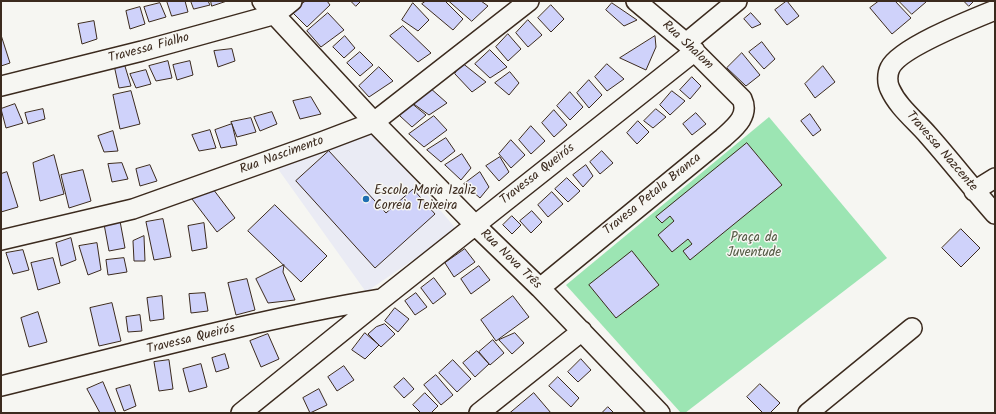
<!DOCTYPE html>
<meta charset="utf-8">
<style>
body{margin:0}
#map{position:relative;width:996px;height:414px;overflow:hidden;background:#f6f6f2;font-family:Kalam,sans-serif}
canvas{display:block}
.frame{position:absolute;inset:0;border:2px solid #3b2a1e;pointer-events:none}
</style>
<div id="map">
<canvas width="996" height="414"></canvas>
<div class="frame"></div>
</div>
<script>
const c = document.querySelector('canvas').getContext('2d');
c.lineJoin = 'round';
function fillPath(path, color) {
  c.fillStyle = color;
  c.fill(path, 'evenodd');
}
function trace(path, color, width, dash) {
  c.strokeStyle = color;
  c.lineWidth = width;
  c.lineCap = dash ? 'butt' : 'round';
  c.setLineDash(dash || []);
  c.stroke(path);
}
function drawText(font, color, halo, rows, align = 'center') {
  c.font = font + ' Kalam,sans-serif';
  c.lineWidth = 3;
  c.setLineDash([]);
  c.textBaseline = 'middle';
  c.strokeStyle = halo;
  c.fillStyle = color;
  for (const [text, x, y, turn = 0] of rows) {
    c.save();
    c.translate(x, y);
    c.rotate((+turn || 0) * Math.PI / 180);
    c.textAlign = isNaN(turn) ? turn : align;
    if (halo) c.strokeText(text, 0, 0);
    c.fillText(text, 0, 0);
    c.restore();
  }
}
fillPath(new Path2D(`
 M372 129 457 230 366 292 278 169Z`), '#eaebf4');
fillPath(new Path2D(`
 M769 117 887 258 685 413H681L566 285Z`), '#9ce5b3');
const building = new Path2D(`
 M167 1H185L188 12 172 16Z
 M191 1H208L210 5 194 9Z
 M211 1H227L212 6Z
 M306 1H327L330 5 307 27 291 11Z
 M351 1H361L356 6Z
 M426 1H445L463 19 453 30 422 4Z
 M449 1H481L488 6 472 21Z
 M787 1 799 16 787 25 775 10Z
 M879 1H895L911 18 892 34 870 8Z
 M899 1H925L926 2 912 14Z
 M964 1H974L969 6Z
 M160 3 166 17 149 22 144 7Z
 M413 3 429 20 418 31 402 20Z
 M612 3 637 20 624 26 606 10Z
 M551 5 564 19 551 32 538 18Z
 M140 7 145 24 130 29 126 11Z
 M328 13 344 30 321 47 307 31Z
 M751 13 761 24 752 28 744 19Z
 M528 20 542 35 528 47 516 33Z
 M94 21 97 39 82 44 78 24Z
 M403 26 431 53 418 62 390 36Z
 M508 34 521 49 508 61 496 47Z
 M1 35 10 63 1 66Z
 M345 36 355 48 344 58 333 47Z
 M655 36 656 47 646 70 620 58Z
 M762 42 775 59 764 69 749 52Z
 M232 49 235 61 218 67 214 51Z
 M490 50 507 67 490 78 475 64Z
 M360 52 373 65 360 76 347 63Z
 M742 53 760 75 746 86 727 68Z
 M168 61 172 78 156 81 149 66Z
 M190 61 193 75 177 80 173 65Z
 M461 62 486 82 472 92 455 74Z
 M124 63 131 86 119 88 114 65Z
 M607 64 624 79 607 91 595 77Z
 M823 66 835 82 815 98 805 84Z
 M379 67 393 81 369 97 359 86Z
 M146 70 151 84 136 88 130 74Z
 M510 72 519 83 509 95 495 83Z
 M692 77 701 86 690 99 680 90Z
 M589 80 602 95 589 108 577 93Z
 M429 87 447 103 429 115 411 102Z
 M131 91 140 124 120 129 113 95Z
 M672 91 685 101 670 115 660 105Z
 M570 92 583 107 570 120 557 106Z
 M311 97 321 114 300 119 293 101Z
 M410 102 426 115 412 127 400 116Z
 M15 104 23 123 6 128 1 109Z
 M43 109 45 119 28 124 25 113Z
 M656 109 666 117 653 128 644 121Z
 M554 110 567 125 554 137 542 123Z
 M272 112 277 124 260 131 254 117Z
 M696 113 706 124 692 135 683 124Z
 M810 114 821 130 813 136 801 121Z
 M434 116 447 130 424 147 409 134Z
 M251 118 256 132 237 137 231 122Z
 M638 121 649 132 637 144 627 133Z
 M232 124 237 145 221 148 215 130Z
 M531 126 545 141 531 154 519 140Z
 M210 130 216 148 199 151 192 135Z
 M113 131 118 151 104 152 98 136Z
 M446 138 455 151 441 162 427 150Z
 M511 140 525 155 511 168 499 154Z
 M747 143 782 185 690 260 683 251 692 244 688 239 672 252 658 235 674 221 670 216 662 223 656 217Z
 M329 151 386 213 413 189 435 214 375 268 296 181Z
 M602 151 613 163 600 174 590 162Z
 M462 154 471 168 461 180 445 165Z
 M54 155 64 194 40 201 33 163Z
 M500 157 509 172 499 181 486 166Z
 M122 163 128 179 112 182 108 164Z
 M150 165 157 181 140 186 136 169Z
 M586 165 593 176 583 187 573 175Z
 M83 170 91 201 69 208 61 175Z
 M7 172 18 207 1 212V174Z
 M480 172 489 187 480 198 464 184Z
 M567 178 580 191 568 202 555 189Z
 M210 185 235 218 217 232 192 199Z
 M552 192 563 204 548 217 538 205Z
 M275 205 327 256 301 282 248 231Z
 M532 211 542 222 531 233 520 221Z
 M512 216 521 225 512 234 503 225Z
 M163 219 171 257 154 260 146 222Z
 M120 221 125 248 109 251 104 224Z
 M204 223 207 248 192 251 188 226Z
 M961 229 980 248 961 267 942 248Z
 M144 236 145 261H134L133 241Z
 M71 238 76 260 61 266 56 243Z
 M97 243 101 270 88 275 79 246Z
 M465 249 475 262 454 277 445 263Z
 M23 250 29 270 13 274 6 253Z
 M632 251 659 285 616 318 589 285Z
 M53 258 60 283 38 290 31 263Z
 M124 258 127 272 108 275 106 260Z
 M284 265 283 272 295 300 268 303 256 279Z
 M479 266 490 280 471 294 461 279Z
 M434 278 446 294 433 304 421 288Z
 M247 279 255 310 236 315 228 283Z
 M205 293 208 311 191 313 189 294Z
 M416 293 427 307 415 315 405 301Z
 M162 296 164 319 150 321 147 298Z
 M513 296 529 317 496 341 481 320Z
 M112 303 121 341 99 346 90 308Z
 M395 308 409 319 398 332 385 321Z
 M38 312 47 342 29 347 21 318Z
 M140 315 142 331 128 332 126 317Z
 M385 324 395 334 381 347 368 334 376 327Z
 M365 333 379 345 365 359 352 350Z
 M515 333 524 343 512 354 499 340Z
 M268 334 279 359 261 367 250 341Z
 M493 340 504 353 490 365 479 352Z
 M477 351 489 364 475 377 463 363Z
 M225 354 229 368 216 372 212 358Z
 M581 359 591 370 578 382 568 372Z
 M169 360 173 389 159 391 154 362Z
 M453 360 471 379 457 392 439 373Z
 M201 364 207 387 189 392 183 369Z
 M344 366 354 380 337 391 328 377Z
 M436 375 453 395 441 405 424 385Z
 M558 377 579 398 571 407 549 386Z
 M404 378 414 389 404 398 394 387Z
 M103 382 116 413H100L87 389Z
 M760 384 780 403 770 413H763L747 397Z
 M130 385 136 406 124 411 116 389Z
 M319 389 327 405 310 413 303 398Z
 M425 393 438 406 431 413H421L413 405Z
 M534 393 551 413H510Z
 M608 407 614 413H602Z`);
fillPath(building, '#cfd2fa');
trace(building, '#3b2a1e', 1);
const minor = new Path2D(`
 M262 1 374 122 475 225 540 288 660 413
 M995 10C973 19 899 48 890 68 887 74 887 83 890 89 898 107 915 120 928 135 951 161 972 188 995 214
 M686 43 737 1
 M1 86 142 51 276 14 292 1
 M974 191 995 178
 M1 240 133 209 324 141 374 122 529 1
 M540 288 723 138C734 128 750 116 742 99L686 43 636 1
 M1 386C127 355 253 320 380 299
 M241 413 382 299 695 51
 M479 413 582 331
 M808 413 912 328`);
trace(minor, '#3b2a1e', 22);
trace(minor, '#f6f6f2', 19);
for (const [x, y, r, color] of [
 [366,199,4,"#1f6fb2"]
]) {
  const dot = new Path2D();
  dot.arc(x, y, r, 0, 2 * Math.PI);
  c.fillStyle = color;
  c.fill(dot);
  trace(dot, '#f6f6f2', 1.5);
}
drawText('13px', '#3b2a1e', '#f6f6f2', [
 ["Rua Shalom",687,46,43],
 ["Travessa Fialho",149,49,-15],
 ["Travessa Nazcente",941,152,49],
 ["Rua Nascimento",282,156,-20],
 ["Travessa Queirós",538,175,-38],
 ["Travesa Petala Branca",653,195,-39],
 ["Rua Nova Três",510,260,44],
 ["Travessa Queirós",191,340,-14]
]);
drawText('13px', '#3b2a1e', '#f6f6f2', [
 ["Escola Maria Izaliz",374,192],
 ["Correia Teixeira",374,207]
], 'left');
drawText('13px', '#535943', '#f6f6f2', [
 ["Praça da",754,239],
 ["Juventude",754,254]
]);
</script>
